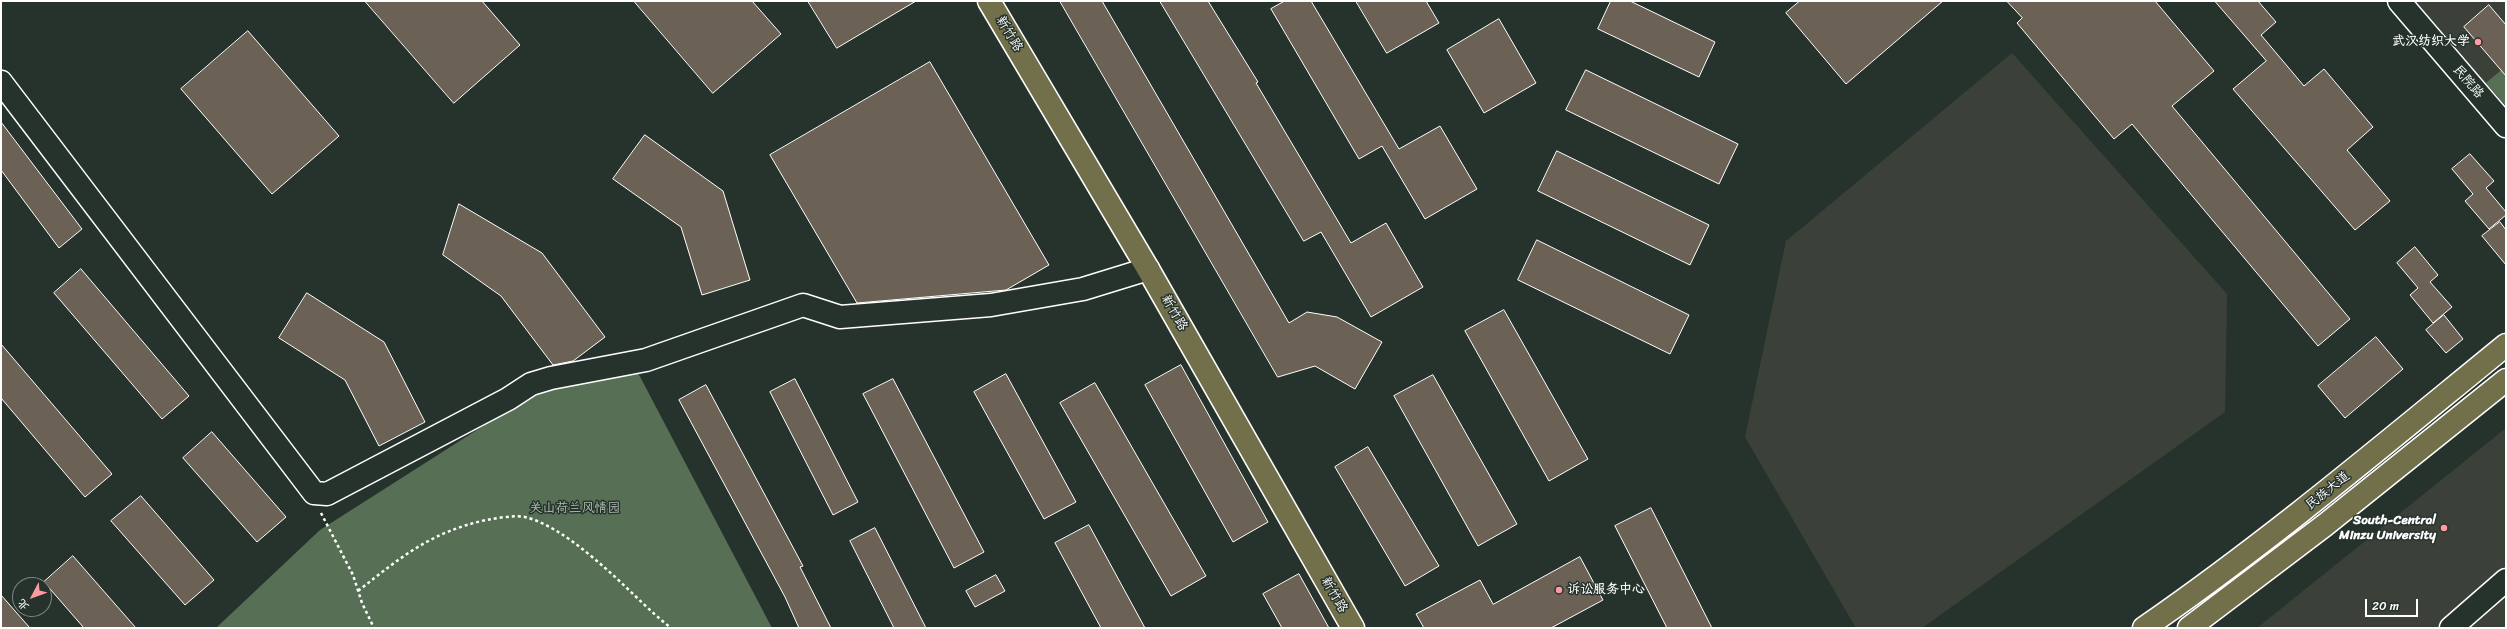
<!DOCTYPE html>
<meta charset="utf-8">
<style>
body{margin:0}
#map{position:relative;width:2507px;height:629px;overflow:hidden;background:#26332d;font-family:Sriracha,"LXGW WenKai TC",sans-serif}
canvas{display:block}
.frame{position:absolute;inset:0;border:2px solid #fff;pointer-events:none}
.north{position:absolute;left:12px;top:577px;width:40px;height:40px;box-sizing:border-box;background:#26332d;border:1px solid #7d8581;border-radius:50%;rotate:229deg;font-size:11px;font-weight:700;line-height:16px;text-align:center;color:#fff}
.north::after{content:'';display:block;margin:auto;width:14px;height:18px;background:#ff9aa2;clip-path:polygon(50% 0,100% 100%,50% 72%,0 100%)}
.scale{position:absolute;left:2365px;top:599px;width:53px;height:18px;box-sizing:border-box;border:2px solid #fff;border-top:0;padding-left:5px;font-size:12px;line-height:14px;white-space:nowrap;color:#fff;-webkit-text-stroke:3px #26332d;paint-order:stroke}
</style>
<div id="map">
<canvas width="2507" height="629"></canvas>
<div class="frame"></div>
<div class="north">北</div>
<div class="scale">20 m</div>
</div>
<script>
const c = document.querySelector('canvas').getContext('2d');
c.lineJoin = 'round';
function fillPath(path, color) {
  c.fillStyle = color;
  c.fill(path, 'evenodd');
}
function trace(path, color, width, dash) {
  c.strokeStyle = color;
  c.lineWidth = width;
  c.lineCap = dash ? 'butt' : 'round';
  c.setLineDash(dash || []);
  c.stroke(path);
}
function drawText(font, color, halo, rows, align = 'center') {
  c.font = font + ' Sriracha,"LXGW WenKai TC",sans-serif';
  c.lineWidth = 3;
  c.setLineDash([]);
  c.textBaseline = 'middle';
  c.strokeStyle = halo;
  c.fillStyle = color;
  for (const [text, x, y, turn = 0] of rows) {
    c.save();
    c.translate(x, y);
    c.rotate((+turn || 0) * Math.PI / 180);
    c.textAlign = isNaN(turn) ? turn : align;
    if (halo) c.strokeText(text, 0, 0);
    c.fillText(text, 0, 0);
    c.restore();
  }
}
fillPath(new Path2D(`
 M2416 1H2506V106L2486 83Z
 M2012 53 2227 294 2225 412 1922 628H1856L1745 437 1786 241Z
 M2506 428V628H2257Z`), '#3b4139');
fillPath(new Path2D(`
 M2506 66V106L2486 83Z
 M636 369 772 628H216L320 530 535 393Z`), '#577055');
const building = new Path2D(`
 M365 1H482L520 45 454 103Z
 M634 1H752L781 34 713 93Z
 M808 1H916L837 48Z
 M1060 1H1102L1289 323 1307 312 1337 317 1382 342 1355 389 1315 366 1278 377Z
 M1160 1H1208L1258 82 1256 83 1351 243 1386 223 1423 287 1371 317 1321 232 1304 241Z
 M1285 1H1311L1399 149 1440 126 1477 189 1425 219 1382 146 1359 159 1271 9Z
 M1356 1H1426L1439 23 1387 53Z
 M1611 1H1630L1715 42 1699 77 1598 29Z
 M1800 1H1943L1846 84 1786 13Z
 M2007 1H2155L2214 71 2172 106 2350 319 2318 346 2132 124 2114 139 2017 23 2022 18Z
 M2215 1H2258L2276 22 2261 35 2304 86 2324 69 2373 127 2347 150 2390 201 2355 230 2233 89 2266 61Z
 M2489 5 2506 25V76L2464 27Z
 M1499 19 1536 83 1484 113 1447 50Z
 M248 31 339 136 272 194 181 89Z
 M930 62 1049 265 1006 290 857 303 770 155Z
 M1586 70 1738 144 1719 184 1566 110Z
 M1 122 82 229 59 248 1 170Z
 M645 135 723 191 750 280 702 295 681 227 613 179Z
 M1557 151 1709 225 1690 265 1538 191Z
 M2470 154 2494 181 2486 188 2506 212V215L2489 229 2465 201 2473 194 2452 169Z
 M459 204 542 253 605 337 573 361 553 365 501 296 443 255Z
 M2500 222 2506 230V265L2482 236Z
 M1537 240 1689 315 1670 354 1518 280Z
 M2415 247 2438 275 2430 282 2452 307 2433 323 2410 295 2418 288 2397 263Z
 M81 269 189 396 162 419 54 293Z
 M307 293 384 342 425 422 379 446 345 380 279 338Z
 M1504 310 1588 459 1549 481 1465 331Z
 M2444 315 2463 339 2446 353 2426 330Z
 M2376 337 2403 369 2345 418 2318 386Z
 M1 344 112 474 85 497 1 398Z
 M1181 365 1268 522 1233 542 1145 385Z
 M1006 374 1076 502 1044 519 974 392Z
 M1433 375 1517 524 1478 546 1394 396Z
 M795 379 858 502 833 515 770 392Z
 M893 379 984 552 954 568 863 394Z
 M1095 383 1206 576 1171 596 1060 403Z
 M706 385 803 566 800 567 831 628H799L785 597 679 400Z
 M212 432 286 517 257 542 183 458Z
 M1368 447 1439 566 1405 586 1335 467Z
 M141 496 214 580 185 605 111 521Z
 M1651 508 1712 628H1667L1615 526Z
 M1089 525 1145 628H1101L1055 543Z
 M875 528 926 628H894L850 541Z
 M73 556 136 628H84L44 582Z
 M1580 557 1603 600 1551 628H1424L1416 614 1480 580 1493 604Z
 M1299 574 1329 628H1282L1263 594Z
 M996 575 1005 591 975 607 966 591Z
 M1 595 30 628H1Z`);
fillPath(building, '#6b6154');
trace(building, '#fff', 1);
const minor = new Path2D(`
 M2399 1 2506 126
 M1 82 314 493 327 494 508 399 531 384 551 378 646 360 803 305 840 317 991 305 1083 289 1148 269
 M2451 628 2506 580`);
const major = new Path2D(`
 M989 1 1148 269 1353 628
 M2144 628C2270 541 2387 442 2506 345
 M2189 628 2325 525 2506 380`);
trace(minor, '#fff', 25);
trace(major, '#fff', 25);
trace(new Path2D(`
 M321 513 353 575 362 603 374 628
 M358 591C401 557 431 532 486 520 498 518 512 515 525 517 553 524 582 548 604 567 627 587 647 609 671 628`), '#fff', 2.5, [3, 3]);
trace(minor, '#26332d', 22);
trace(major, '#71704a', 22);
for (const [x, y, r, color] of [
 [2478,42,4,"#ff9aa2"],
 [2444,528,4,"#ff9aa2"],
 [1559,590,4,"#ff9aa2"]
]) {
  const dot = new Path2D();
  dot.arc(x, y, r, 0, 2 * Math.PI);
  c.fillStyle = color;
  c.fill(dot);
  trace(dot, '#26332d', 1.5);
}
drawText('13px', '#fff', '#26332d', [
 ["新竹路",1009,34,59],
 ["民院路",2468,82,49],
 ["新竹路",1174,313,60],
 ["民族大道",2328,491,-39],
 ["新竹路",1334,595,60]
]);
drawText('bold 13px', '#fff', '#26332d', [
 ["武汉纺织大学",2470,42],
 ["South-Central",2436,521],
 ["Minzu University",2436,536],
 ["诉讼服务中心",1567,590,"left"]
], 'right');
drawText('13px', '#b3bfb2', '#26332d', [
 ["关山荷兰风情园",575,509]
]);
</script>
